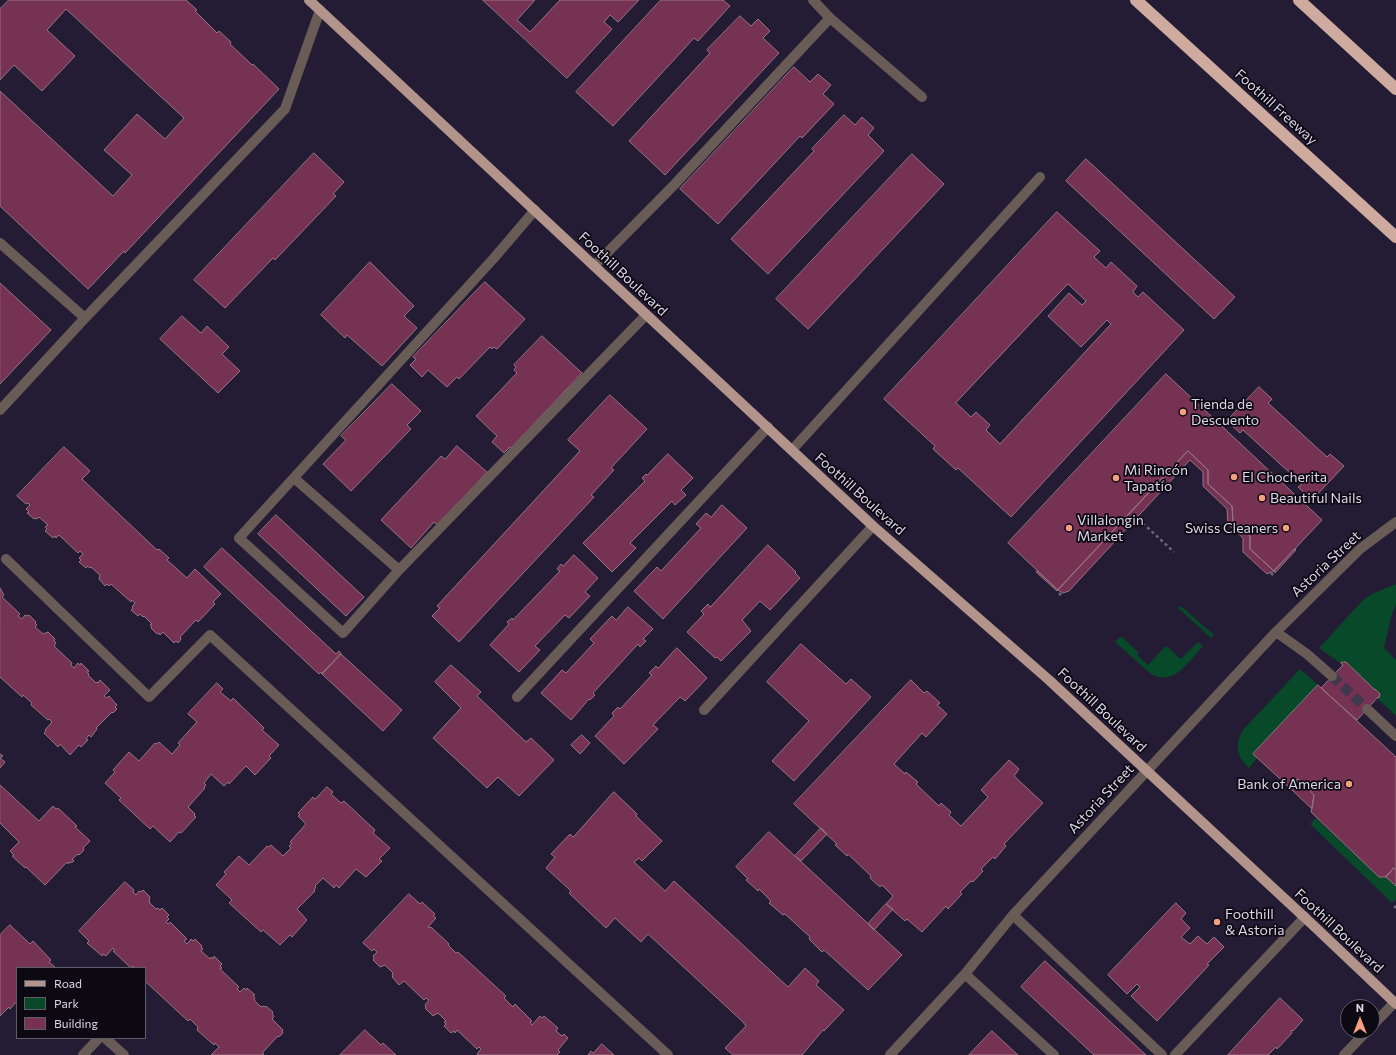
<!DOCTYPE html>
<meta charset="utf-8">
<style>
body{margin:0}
#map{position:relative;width:1396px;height:1055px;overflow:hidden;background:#231c34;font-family:Commissioner,sans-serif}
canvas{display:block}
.legend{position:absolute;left:16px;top:967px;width:130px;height:72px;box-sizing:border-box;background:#0c0913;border:1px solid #5f5c69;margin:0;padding:5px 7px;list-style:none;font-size:12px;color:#dcd8e9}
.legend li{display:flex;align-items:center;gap:8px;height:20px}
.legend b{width:20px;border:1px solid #5f5c69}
.north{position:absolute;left:1340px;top:999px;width:40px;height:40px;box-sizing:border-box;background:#0c0913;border:1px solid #5f5c69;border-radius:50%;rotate:0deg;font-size:11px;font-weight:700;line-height:16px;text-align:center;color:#dcd8e9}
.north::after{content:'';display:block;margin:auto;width:14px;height:18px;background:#f3a082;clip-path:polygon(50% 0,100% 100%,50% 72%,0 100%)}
</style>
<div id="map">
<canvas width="1396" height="1055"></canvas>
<ul class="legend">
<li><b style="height:5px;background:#b2948a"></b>Road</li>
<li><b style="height:11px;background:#074928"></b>Park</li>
<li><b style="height:11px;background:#763253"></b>Building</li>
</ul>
<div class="north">N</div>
</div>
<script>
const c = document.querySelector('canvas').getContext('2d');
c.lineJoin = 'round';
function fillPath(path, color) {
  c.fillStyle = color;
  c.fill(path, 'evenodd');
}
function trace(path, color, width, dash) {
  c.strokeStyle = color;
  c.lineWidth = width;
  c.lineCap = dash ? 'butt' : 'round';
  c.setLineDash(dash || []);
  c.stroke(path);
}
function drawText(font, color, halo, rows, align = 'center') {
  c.font = font + ' Commissioner,sans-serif';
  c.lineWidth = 3.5;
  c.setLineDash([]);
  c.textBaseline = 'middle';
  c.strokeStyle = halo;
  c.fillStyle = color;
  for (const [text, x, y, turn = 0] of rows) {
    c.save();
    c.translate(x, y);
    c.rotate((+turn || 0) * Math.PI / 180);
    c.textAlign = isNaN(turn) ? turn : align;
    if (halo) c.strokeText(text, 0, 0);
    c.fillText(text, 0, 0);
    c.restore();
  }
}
fillPath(new Path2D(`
 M1396 584V605L1392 614 1384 648 1396 660V716L1340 663 1319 648 1363 600 1372 594Z
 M1181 606 1214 635 1211 638 1178 608Z
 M1120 637H1122L1139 653 1137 655 1148 665 1166 646 1181 659 1198 642 1203 646C1189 661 1174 687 1151 674L1115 642Z
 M1300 669 1318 685 1249 768C1237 757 1234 745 1243 730Z
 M1316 818 1379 877 1386 876 1396 870V899L1392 903 1310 824Z`), '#074928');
const building = new Path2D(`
 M9 0H186L197 10 195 11 217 33 219 31 231 42 230 44 252 65 253 64 279 89 125 253 124 251 88 289 0 206V91L113 196 132 175 104 150 137 114 165 139 184 118 66 9 47 30 75 56 42 91 14 65 0 80V9Z
 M483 0H535L517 20 530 32 560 0H639L618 22 610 15 604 22 612 29 567 78Z
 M661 0H723L730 6 698 41 694 38 613 126 576 92Z
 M740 16 751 26 758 19 770 31 763 38 779 53 665 175 629 141 710 53 707 50Z
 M794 67 810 82 818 74 831 85 823 94 834 104 802 138 800 136 718 224 680 189Z
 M844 115 855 125 862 117 874 128 868 135 884 151 768 274 731 239 814 151 812 149Z
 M314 153 344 182 333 194 336 196 275 260 273 258 225 308 194 280Z
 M912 154 944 184 808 329 776 299Z
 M1086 159 1235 297 1214 319 1066 181Z
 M1057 212 1100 251 1094 257 1106 268 1111 262 1137 286 1133 292 1138 297 1143 292 1184 330 1011 517 958 468 956 470 933 449 935 446 884 399ZM1068 284 1086 301 1082 305 1069 293 1048 316 1081 347 1107 320 1111 324 1000 444 986 430 990 425 976 412 971 417 956 403Z
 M370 262 414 306 404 316 417 328 382 366 347 335 345 338 321 315Z
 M485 282 525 319 497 349 494 347 492 349 490 347 459 379 457 377 447 387 428 370 422 377 410 365 416 359 413 357Z
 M0 283 51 330 0 384Z
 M182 316 201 333 207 326 229 347 222 354 240 371 218 393 160 339Z
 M542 336 582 373 511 448 510 447 504 453 492 442 497 436 476 416 517 373 514 370 516 367 514 365Z
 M1166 374 1322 520 1274 571 1250 549V536L1233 521 1232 506 1208 484V470L1188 451 1058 590 1008 543Z
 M392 384 421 411 407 425 411 429 351 491 323 464 346 440 341 436Z
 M1259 387 1272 399 1268 403 1327 457 1330 454 1344 466 1312 500 1298 487 1302 484 1243 430 1240 433 1227 421Z
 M610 395 647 429 611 468 614 470 591 495 594 497 459 642 432 616 440 608 437 606 580 451 568 440Z
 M457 446 487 472 438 526 434 522 411 548 381 520 441 456 445 459Z
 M64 447 90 471 82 479 157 550 159 549 169 558 167 560 187 578 195 569 221 594 213 602 215 604 198 622 196 620 180 637 181 639 178 643 176 641 174 643 163 632 160 635 159 633 157 634 151 628 152 627 150 625 152 624 144 616 143 617 140 614 138 616 131 610 133 608 132 607 135 603 132 600 131 602 111 584 109 586 107 584 105 586 99 579 100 575 91 567 90 568 87 566 86 568 79 562 81 560 79 558 83 554 80 551 78 553 59 535 56 538 55 536 53 538 45 531 47 529 45 527 48 525 39 517 37 519 35 518 34 519 27 513 29 512 26 509 30 505 28 503 26 504 17 496Z
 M1188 451 1208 470V484L1232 506 1233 521 1250 536V549L1274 571 1267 574 1243 552V538L1228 524 1227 509 1203 486V472L1190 460 1069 591 1063 593 1058 590Z
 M668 454 693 478 681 490 686 495 675 505 672 501 630 543 636 548 612 572 583 543 645 481 642 478 646 474 647 475Z
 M722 505 747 528 663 619 634 591 657 567 661 571 701 528 696 524 706 513 711 517Z
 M276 515 364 597 346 616 258 534Z
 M768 545 796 572 795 573 800 578 770 610 760 601 742 620 751 631 721 661 717 657 715 658 687 632 704 614 701 611 708 604 710 607Z
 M222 548 336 654 339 651 341 654 322 674 321 672 319 674 204 567Z
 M1295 549 1296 550 1275 573 1274 571Z
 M574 555 598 578 585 592 590 596 569 618 565 615 535 646 540 650 519 672 490 645 509 624 507 622 512 618 513 620 560 571 557 569 561 564 563 566Z
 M1037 571 1058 590 1057 591 1036 572Z
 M0 588 4 595 2 597 20 614 18 616 22 619 25 615 27 616 29 615 36 622 35 623 37 625 35 627 43 634 48 632 55 639 54 641 56 643 54 646 72 663 71 665 74 668 78 663 80 665 81 663 89 671 87 672 89 674 88 675 96 683 97 682 98 683 100 680 110 690 104 696 107 698 109 696 117 705 115 707 117 709 113 713 112 712 96 728 97 729 91 737 89 735 86 739 88 740 81 747 79 745 70 755 60 744 58 747 44 733 46 731 45 730 52 722 49 719 48 720 31 705 32 703 23 695 22 697 0 677Z
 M628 607 653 629 643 639 646 641 640 647 638 644 593 693 595 695 590 700 589 699 571 720 541 693 562 670 566 673 594 643 590 639 612 616 616 620Z
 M801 644 846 684 851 679 871 697 794 781 772 761 809 721 767 682Z
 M677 648 707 678 685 701 680 697 653 725 658 729 624 764 595 736 614 716 612 713 618 707 620 709 652 675 649 673 656 666 658 668Z
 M341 654 402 710 383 731 322 674Z
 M1343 662H1346L1375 690V689L1380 694 1379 698 1378 697 1357 720 1321 688 1343 665 1341 663Z
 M451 665 481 692 477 696 526 742 531 738 554 760 519 796 498 777 487 788 433 738 461 708 435 682Z
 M911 680 924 693 927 691 940 703 937 705 947 714 926 737 922 733 894 764 905 774 906 772 918 782 916 784 939 806 941 803 951 812 949 815 961 826 988 797 981 790 1009 760 1019 769 1014 776 1043 803 1004 844 1006 846 995 859 993 857 981 869 983 871 973 882 971 881 960 892 962 894 948 909 946 906 922 932 907 919 905 921 886 904 893 896 882 885 880 887 870 878 871 876 848 854 847 856 835 845 837 844 794 804Z
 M217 683 223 689 220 692 231 701 233 698 264 728 262 730 279 745 269 756 271 758 255 775 246 766 229 784 228 782 224 786 211 774 204 783 206 785 204 787 205 788 188 807 195 814 194 815 196 817 181 833 179 832 170 842 153 826 150 829 119 800 121 798 105 783 115 772 113 770 129 752 139 761 155 743 157 744 159 742 172 754 180 745 178 743 197 722 188 714Z
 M1318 685 1396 757V870L1394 868 1386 877H1379L1311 812 1314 795 1298 779 1290 788 1253 754Z
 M582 735 590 743 580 754 571 745Z
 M0 754 3 756 0 758 5 762 0 768Z
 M1298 779 1314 795 1312 809 1290 788Z
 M0 785 39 821 53 806 56 809 58 808 77 826 75 827 90 841 83 848 84 850 79 855 78 854 72 859 74 861 71 863 70 862 68 864 67 862 45 885 26 867 25 868 12 856 14 855 10 851 19 842 0 823Z
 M327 787 333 792 331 794 341 803 344 801 375 830 373 833 390 848 379 859 382 861 366 877 356 869 339 888 336 885 334 888 323 878 315 886 316 887 314 890 315 891 297 909 307 920 292 937 290 935 280 945 263 930 261 932 229 903 232 900 216 885 226 874 224 872 239 856 249 865 267 846 269 847 271 845 283 856 291 848 289 846 292 843 290 842 306 824 298 816 300 815 298 813 313 797 315 799Z
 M614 792 637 814 636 816 662 841 642 861 639 858 634 862 665 891 674 881 788 987 805 968 819 981 816 985 844 1010 824 1031 823 1030 802 1055H733L725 1048 746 1026 743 1022 648 934 641 942 615 918 606 928 569 893 571 891 546 868 555 857 551 854 570 834 573 837Z
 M821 828 827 834 801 861 795 856Z
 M769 832 902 955 868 990 824 950 822 952 809 939 810 937 785 914 783 915 769 903 771 901 759 889 758 891 746 880 748 879 736 867Z
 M1394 868 1396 870V886L1386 877Z
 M125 882 134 890 133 892 136 895 139 891 141 892 143 890 150 897 149 900 150 901 149 902 156 909 158 908 160 910 162 908 169 915 167 917 169 919 166 922 168 924 170 922 187 939 184 941 187 944 191 939 193 941 195 939 202 946 201 948 203 949 201 951 210 959 211 957 213 959 214 956 222 964 220 966 222 968 220 969 239 987 237 989 240 992 244 988 246 990 247 988 255 995 253 996 255 998 254 1000 261 1007 263 1006 265 1007 266 1006 273 1012 272 1014 274 1016 272 1019 283 1030 282 1031 283 1033 279 1037 278 1036 262 1053 264 1054 263 1055H211L219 1047 215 1043 214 1045 197 1030 198 1027 190 1019 188 1021 145 981V968H135L133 966 131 968 113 951 115 950 113 948 106 956 103 954 102 956 87 943 89 941 79 931Z
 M409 894 420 904 422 902 435 914 433 916 436 918 428 927 429 928 431 927 449 944 448 945 456 953 458 952 506 996 504 998 513 1007 515 1004 532 1021 530 1022 532 1025 540 1016 542 1018 544 1016 558 1028 556 1031 562 1036 564 1034 568 1038 558 1050 560 1052 557 1055H478L477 1054 481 1049 479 1047 477 1049 457 1030 455 1033 454 1031 451 1033 444 1026 446 1024 444 1022 446 1021 438 1013 433 1016 425 1008 426 1007 425 1005 429 1000 426 998 424 1000 404 981 399 985 392 977 393 976 392 974 393 973 385 965 380 967 373 960 374 958 373 956 377 952 374 949 372 951 363 943Z
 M1176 903 1186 913 1181 919 1190 928 1181 937 1190 944 1198 936 1207 944 1214 937 1224 947 1207 964 1209 965 1157 1021 1131 996 1140 987 1137 984 1127 994 1108 975Z
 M886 904 893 909 874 930 868 924Z
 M10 925 30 944 33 941 51 960 49 962 56 968H17V1001L10 1009 9 1007 0 1016V935Z
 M1045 961 1146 1055H1094L1021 987Z
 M1280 998 1303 1020 1293 1031 1292 1030 1291 1031 1292 1033 1277 1049 1276 1047 1268 1055H1228Z
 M365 1030 381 1045 383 1043 396 1055H340Z
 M992 1031 1018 1055H969Z
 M602 1044 614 1055H588L591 1051 593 1053Z`);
fillPath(building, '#763253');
trace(building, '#967582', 1);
trace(new Path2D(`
 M1332 676 1367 709`), '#3f384f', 10, [10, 5]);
trace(new Path2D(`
 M1134 515 1174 552
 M1271 573 1275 577
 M1059 595 1062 592
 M1394 908 1396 906`), '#6c667b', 2.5, [3, 3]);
trace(new Path2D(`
 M813 0 830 18
 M535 210 494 258 239 538 343 633 399 570 646 315
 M0 243 85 318
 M594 266 674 185 830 18 922 97
 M0 410 85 318 285 109 320 10
 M792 450 1040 177
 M294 478 399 570
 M6 559 149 697 210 635 668 1055
 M1276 632 1307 654 1332 676
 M517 697 768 427
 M1367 709 1396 736
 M704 710 873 526
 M1013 915 1162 1055
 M965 974 1054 1055
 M1372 1026 1395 1002
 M105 1038 124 1055
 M83 1055 99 1038
 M890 1055 965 974 1013 915 1276 632 1360 549 1396 522
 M1175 1055 1305 917
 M1344 1055 1367 1031`), '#695b56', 10);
trace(new Path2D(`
 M309 0 873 526 1049 680 1315 927 1396 1004`), '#b2948a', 10);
trace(new Path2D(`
 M1136 0 1396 237
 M1299 0 1396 89`), '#ceab9e', 12);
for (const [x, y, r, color] of [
 [1183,412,4,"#f3a082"],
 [1234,477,4,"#f3a082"],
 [1116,478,4,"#f3a082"],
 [1262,498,4,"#f3a082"],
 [1069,528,4,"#f3a082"],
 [1286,528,4,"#f3a082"],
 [1349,784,4,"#f3a082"],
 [1217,922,4,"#f3a082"]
]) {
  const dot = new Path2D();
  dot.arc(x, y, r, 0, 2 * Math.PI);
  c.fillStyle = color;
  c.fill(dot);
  trace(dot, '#0c0913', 1.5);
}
drawText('14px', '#dcd8e9', '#0c0913', [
 ["Foothill Freeway",1276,107,42],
 ["Foothill Boulevard",623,274,43],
 ["Foothill Boulevard",860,494,42],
 ["Astoria Street",1326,564,-43],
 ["Foothill Boulevard",1102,710,43],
 ["Astoria Street",1101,799,-47],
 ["Foothill Boulevard",1339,931,43]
]);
drawText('14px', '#dcd8e9', '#0c0913', [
 ["Tienda de",1191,404],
 ["Descuento",1191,420],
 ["Mi Rincón",1124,470],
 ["Tapatío",1124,486],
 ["El Chocherita",1242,477],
 ["Beautiful Nails",1270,498],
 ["Villalongin",1077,520],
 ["Market",1077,536],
 ["Swiss Cleaners",1278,528,"right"],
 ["Bank of America",1341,784,"right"],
 ["Foothill",1225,914],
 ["& Astoria",1225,930]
], 'left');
</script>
